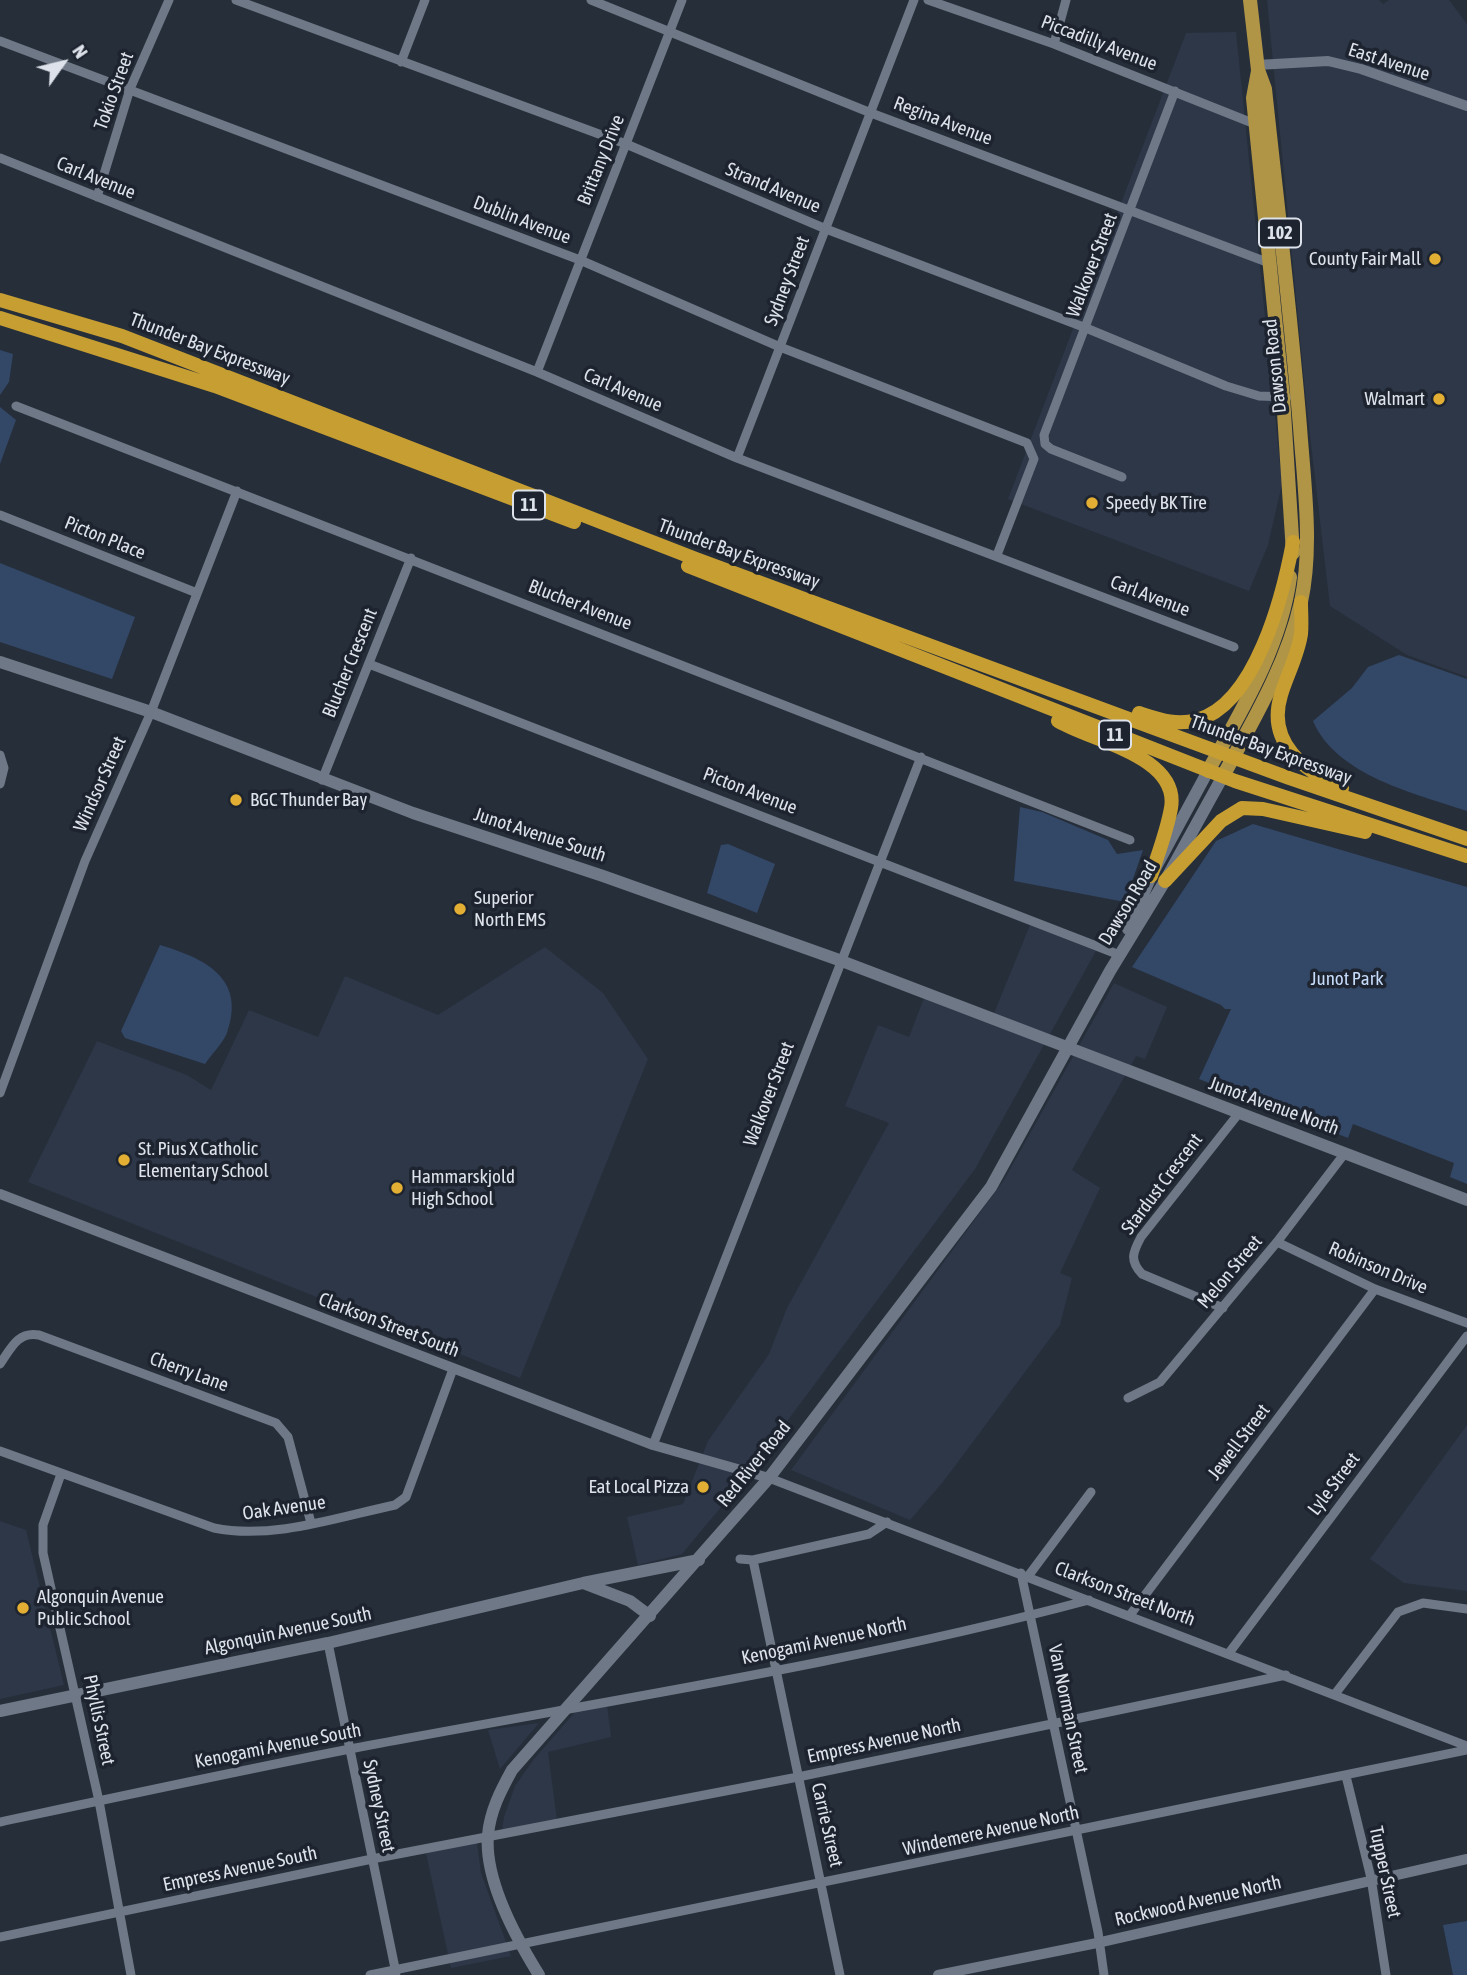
<!DOCTYPE html>
<style>
body{margin:0}
#map{position:relative;width:1467px;height:1975px;overflow:hidden;background:#262e3a;font-family:"Asap Condensed",sans-serif}
canvas{display:block}
.north{position:absolute;left:28px;top:28px;width:70px;height:70px;-webkit-text-stroke:5px #1d242f;paint-order:stroke;rotate:56deg;font-size:19px;font-weight:700;line-height:28px;text-align:center;color:#dee2ea}
.north::after{content:'';display:block;margin:auto;width:24px;height:32px;background:#dee2ea;clip-path:polygon(50% 0,100% 100%,50% 72%,0 100%)}
</style>
<div id="map">
<canvas width="1467" height="1975"></canvas>
<div class="north">N</div>
</div>
<script>
const c = document.querySelector('canvas').getContext('2d');
c.lineJoin = 'round';
function fillPath(path, color) {
  c.fillStyle = color;
  c.fill(path, 'evenodd');
}
function trace(path, color, width, dash) {
  c.strokeStyle = color;
  c.lineWidth = width;
  c.lineCap = dash ? 'butt' : 'round';
  c.setLineDash(dash || []);
  c.stroke(path);
}
function drawText(font, color, halo, rows, align = 'center') {
  c.font = font + ' "Asap Condensed",sans-serif';
  c.lineWidth = 7;
  c.setLineDash([]);
  c.textBaseline = 'middle';
  c.strokeStyle = halo;
  c.fillStyle = color;
  for (const [text, x, y, turn = 0] of rows) {
    c.save();
    c.translate(x, y);
    c.rotate((+turn || 0) * Math.PI / 180);
    c.textAlign = isNaN(turn) ? turn : align;
    if (halo) c.strokeText(text, 0, 0);
    c.fillText(text, 0, 0);
    c.restore();
  }
}
fillPath(new Path2D(`
 M1267 0H1379L1383 4 1389 0H1449L1467 24V677L1407 655 1330 606 1307 410Z
 M1236 32 1282 484 1268 545 1249 591 1008 499 1186 33Z
 M1030 925 1096 951 975 1169 741 1483 682 1554 638 1565 627 1517 683 1504 708 1441 769 1354 787 1308 889 1123 845 1106 878 1025 909 1037 924 998 990 1023Z
 M545 947 603 993 648 1059 520 1378 28 1182 97 1041 187 1075 211 1090 249 1010 318 1037 345 976 438 1015Z
 M1114 983 1167 1007 1145 1059 1136 1056 1072 1170 1100 1188 1060 1273 1072 1278 1060 1325 943 1482 910 1520 791 1470 1004 1180Z
 M1467 1425V1591L1404 1583 1370 1559Z
 M0 1521 26 1530 64 1685 0 1699Z
 M607 1705 611 1737 548 1752 557 1821 501 1836 504 1817 515 1786 534 1759 576 1711Z
 M539 1723 500 1769 488 1730Z
 M477 1842 481 1873 511 1956 451 1968 426 1853Z`), '#2d3748');
fillPath(new Path2D(`
 M0 350 13 354 9 382 0 395Z
 M0 407 16 420 0 464Z
 M0 563 135 617 112 679 0 642Z
 M1399 655 1467 679V811C1414 793 1337 776 1313 721L1352 688 1368 667Z
 M1020 807 1042 812 1108 840 1117 854 1143 850 1125 902 1014 881Z
 M1253 824 1467 887V1184L1450 1177 1454 1163 1353 1124 1348 1138 1199 1079 1231 1009H1225L1221 1005 1132 967 1216 841Z
 M728 844 775 864 757 913 707 893 721 845Z
 M160 945C203 958 247 977 227 1033 223 1043 211 1055 205 1064L125 1038 121 1031Z
 M1467 1921V1975H1453L1443 1925Z`), '#334767');
trace(new Path2D(`
 M236 0 626 144 826 229 1086 328 1226 386 1259 396 1287 397
 M591 0 871 113 1272 264
 M928 0 1054 44 1255 124
 M0 41 580 260 780 347 1027 443 1034 459 997 555
 M1054 44 1066 0
 M401 62 425 0
 M0 158 537 372 737 458 1234 647
 M97 197 130 89 169 0
 M537 372 682 0
 M16 406 1130 840
 M737 458 914 0
 M1122 477 1051 449 1045 444 1044 435 1175 91
 M0 515 197 593
 M369 664 1117 954
 M0 755 4 768 0 784
 M322 780 411 558
 M0 1093 85 861 151 712 237 491
 M1277 1242 1375 1289 1467 1323
 M1223 1308 1142 1274C1129 1260 1133 1252 1141 1237L1239 1113
 M0 1364C11 1348 18 1331 39 1335L276 1423 288 1437 311 1523
 M1128 1398 1160 1382 1277 1242 1345 1153
 M653 1445 921 757
 M0 1451 214 1528C273 1540 338 1517 395 1505L406 1497 453 1369
 M61 1474 43 1525V1553L99 1801 131 1975
 M769 1478 1467 1746
 M740 1559 753 1560 869 1534 887 1522
 M753 1560 840 1975
 M1021 1573 1098 1932 1104 1975
 M1029 1575 1091 1492
 M1130 1615 1375 1289
 M328 1643 396 1973
 M1229 1653 1467 1336
 M1335 1694 1398 1612 1423 1603 1467 1609
 M1346 1776 1371 1878 1386 1975
 M0 1822C117 1797 233 1772 350 1749 596 1702 846 1665 1089 1600
 M0 1937 372 1859 798 1777 1286 1675
 M370 1975 1467 1750`), '#6f7886', 9);
trace(new Path2D(`
 M1257 65 1328 61 1361 69 1467 106
 M0 1194 653 1445 769 1478
 M938 1975 1097 1943 1467 1859`), '#6f7886', 10);
trace(new Path2D(`
 M0 662 151 712 413 813 603 876 839 960 1467 1200
 M1128 929 1151 876 1208 771
 M583 1583 630 1601 650 1616
 M0 1711 328 1643 583 1583 699 1560
 M539 1975C516 1938 484 1879 488 1835 490 1811 501 1790 512 1770L769 1478 991 1187 1110 971 1165 881 1223 776`), '#6f7886', 12);
trace(new Path2D(`
 M1258 71 1253 98 1283 397 1293 553
 M1208 771C1242 710 1281 646 1290 577
 M1223 776C1253 721 1287 664 1301 602 1313 546 1304 484 1300 427 1291 315 1277 202 1265 89L1258 70 1250 0`), '#b19546', 14);
trace(new Path2D(`
 M0 300 122 336 696 559 1289 778 1467 839
 M0 318 215 386 574 522
 M688 566 1235 781 1467 856
 M1301 602C1301 612 1302 624 1301 634 1298 655 1287 675 1281 695 1266 743 1305 771 1342 788
 M1139 713C1158 719 1176 726 1197 720 1256 704 1283 595 1293 542
 M1058 721C1091 741 1180 756 1171 808 1167 831 1158 854 1151 876
 M1165 881 1221 821 1242 808 1263 809 1365 832`), '#c79e31', 14);
for (const [x, y, r, color] of [
 [1435,259,7,"#e2af34"],
 [1439,399,7,"#e2af34"],
 [1092,503,7,"#e2af34"],
 [236,800,7,"#e2af34"],
 [460,909,7,"#e2af34"],
 [124,1160,7,"#e2af34"],
 [397,1188,7,"#e2af34"],
 [703,1487,7,"#e2af34"],
 [23,1608,7,"#e2af34"]
]) {
  const dot = new Path2D();
  dot.arc(x, y, r, 0, 2 * Math.PI);
  c.fillStyle = color;
  c.fill(dot);
  trace(dot, '#1d242f', 2.5);
}
for (const [x, y, w] of [
 [1280,233,42],
 [529,505,32],
 [1115,735,32]
]) {
  const box = new Path2D();
  box.roundRect(x - w / 2, y - 14.5, w, 29, 5);
  c.fillStyle = '#1d242f';
  c.fill(box);
  trace(box, '#dee2ea', 2);
}
drawText('bold 18px', '#dee2ea', null, [
 ["102",1280,233],
 ["11",529,505],
 ["11",1115,735]
]);
drawText('19px', '#dee2ea', '#1d242f', [
 ["Piccadilly Avenue",1099,43,21],
 ["East Avenue",1389,62,18],
 ["Tokio Street",114,91,-70],
 ["Regina Avenue",943,121,21],
 ["Brittany Drive",601,160,-68],
 ["Carl Avenue",96,178,22],
 ["Strand Avenue",773,188,23],
 ["Dublin Avenue",522,220,21],
 ["Walkover Street",1092,265,-69],
 ["Sydney Street",787,281,-69],
 ["Thunder Bay Expressway",210,349,21],
 ["Dawson Road",1275,366,-96],
 ["Carl Avenue",623,390,23],
 ["Picton Place",105,538,22],
 ["Thunder Bay Expressway",739,554,20],
 ["Carl Avenue",1150,596,21],
 ["Blucher Avenue",580,605,21],
 ["Blucher Crescent",350,663,-68],
 ["Thunder Bay Expressway",1271,750,20],
 ["Windsor Street",100,784,-66],
 ["Picton Avenue",750,791,21],
 ["Junot Avenue South",540,835,18],
 ["Dawson Road",1128,903,-59],
 ["Walkover Street",769,1094,-69],
 ["Junot Avenue North",1274,1106,20],
 ["Stardust Crescent",1162,1184,-53],
 ["Robinson Drive",1378,1268,23],
 ["Melon Street",1230,1272,-50],
 ["Clarkson Street South",389,1325,21],
 ["Cherry Lane",189,1372,20],
 ["Jewell Street",1239,1442,-53],
 ["Red River Road",754,1464,-51],
 ["Lyle Street",1334,1484,-53],
 ["Oak Avenue",284,1508,-8],
 ["Clarkson Street North",1125,1594,21],
 ["Algonquin Avenue South",288,1631,-12],
 ["Kenogami Avenue North",824,1641,-12],
 ["Van Norman Street",1068,1709,78],
 ["Phyllis Street",99,1720,78],
 ["Empress Avenue North",884,1741,-12],
 ["Kenogami Avenue South",278,1746,-11],
 ["Sydney Street",379,1806,78],
 ["Carrie Street",827,1825,77],
 ["Windemere Avenue North",991,1831,-12],
 ["Empress Avenue South",240,1869,-12],
 ["Tupper Street",1385,1872,78],
 ["Rockwood Avenue North",1198,1901,-13]
]);
drawText('19px', '#dee2ea', '#1d242f', [
 ["County Fair Mall",1421,259,"right"],
 ["Walmart",1425,399,"right"],
 ["Speedy BK Tire",1106,503],
 ["BGC Thunder Bay",250,800],
 ["Superior",474,898],
 ["North EMS",474,920],
 ["St. Pius X Catholic",138,1149],
 ["Elementary School",138,1171],
 ["Hammarskjold",411,1177],
 ["High School",411,1199],
 ["Eat Local Pizza",689,1487,"right"],
 ["Algonquin Avenue",37,1597],
 ["Public School",37,1619]
], 'left');
drawText('19px', '#c6dafa', '#1d242f', [
 ["Junot Park",1347,979]
]);
</script>
